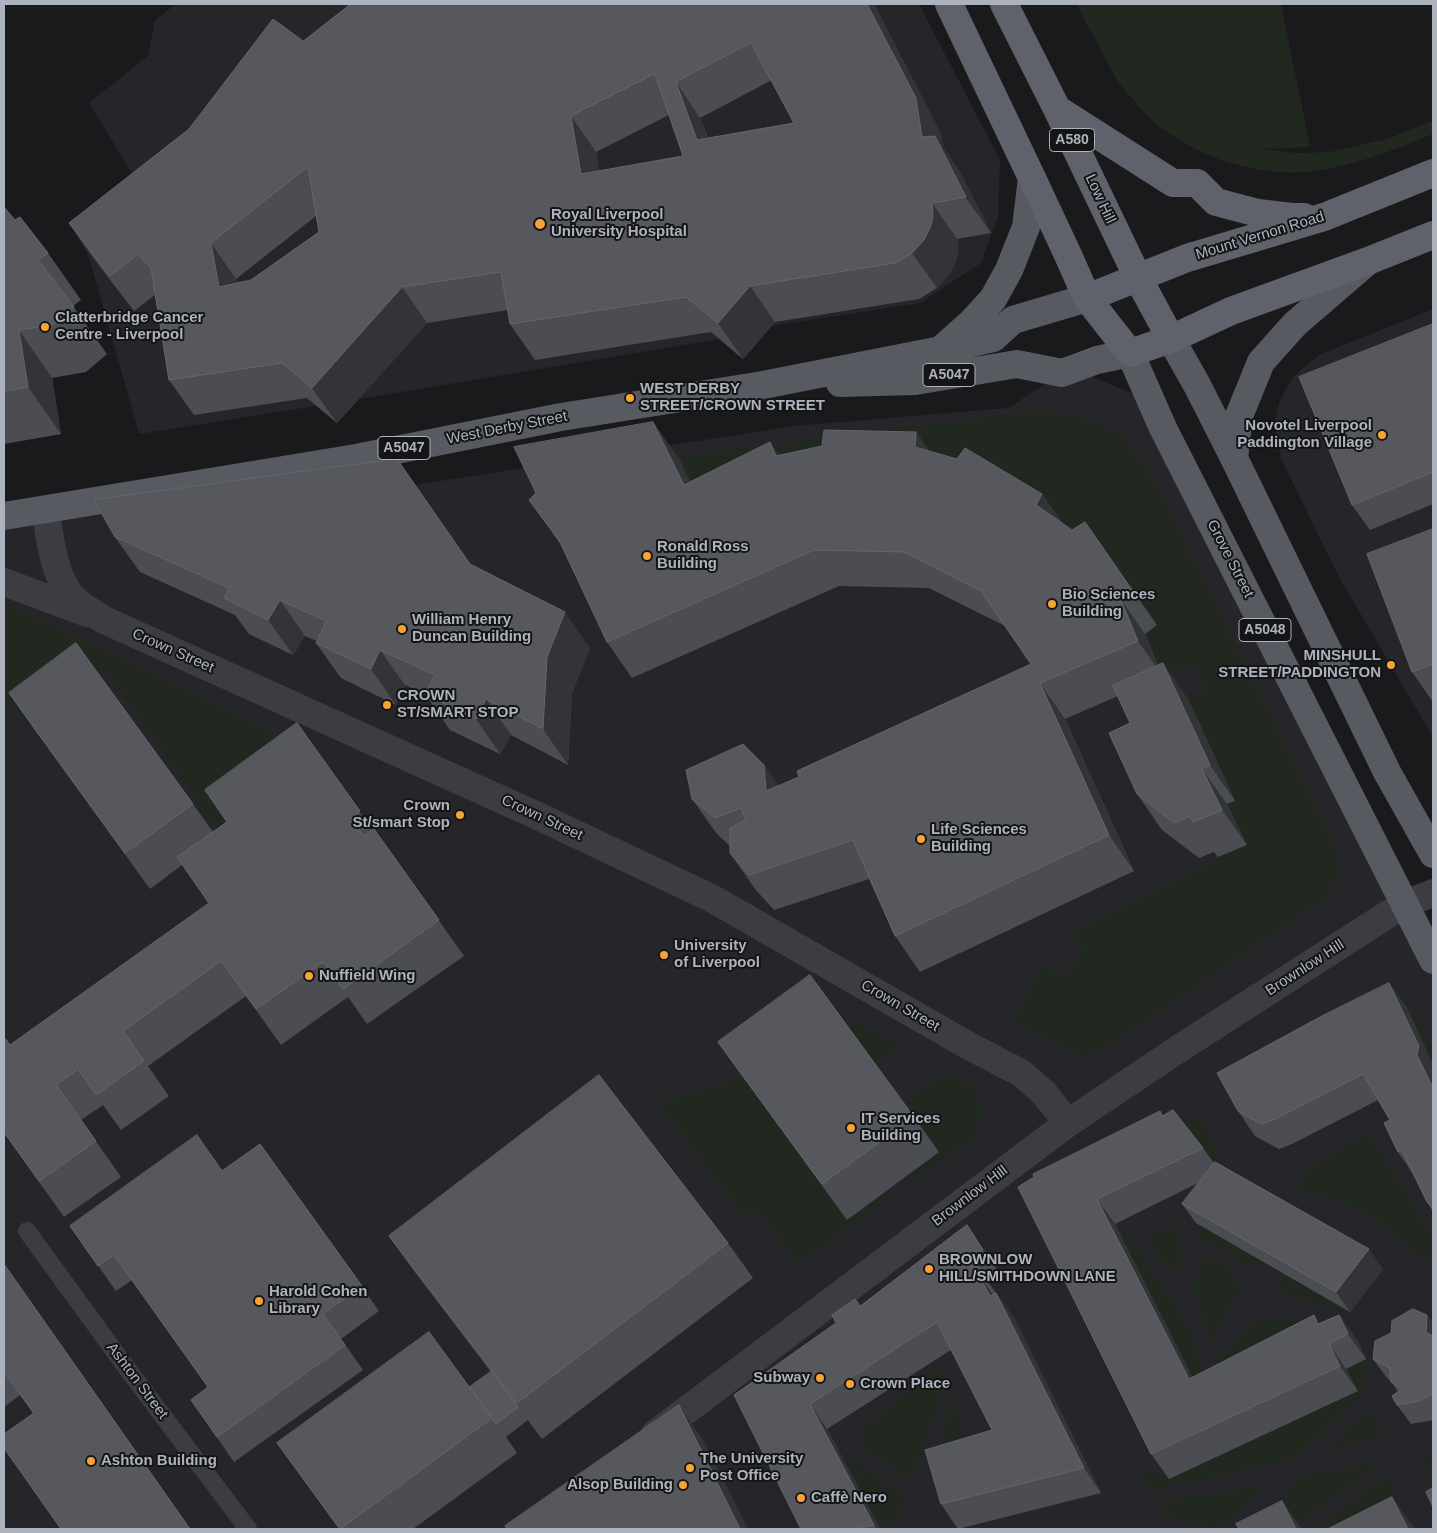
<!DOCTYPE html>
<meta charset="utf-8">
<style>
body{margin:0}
#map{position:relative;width:1437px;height:1533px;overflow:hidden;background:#1a1a1d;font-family:Helvetica,sans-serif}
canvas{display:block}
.frame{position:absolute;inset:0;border:5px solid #acb3bc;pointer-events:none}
</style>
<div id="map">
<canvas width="1437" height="1533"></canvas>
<div class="frame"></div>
</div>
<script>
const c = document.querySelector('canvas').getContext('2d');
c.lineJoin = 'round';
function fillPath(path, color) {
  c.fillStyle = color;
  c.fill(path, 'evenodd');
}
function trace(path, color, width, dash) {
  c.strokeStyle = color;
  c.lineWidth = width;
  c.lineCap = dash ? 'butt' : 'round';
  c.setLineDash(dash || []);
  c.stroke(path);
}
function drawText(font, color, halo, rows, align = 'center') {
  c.font = font + ' Helvetica,sans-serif';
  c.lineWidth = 4;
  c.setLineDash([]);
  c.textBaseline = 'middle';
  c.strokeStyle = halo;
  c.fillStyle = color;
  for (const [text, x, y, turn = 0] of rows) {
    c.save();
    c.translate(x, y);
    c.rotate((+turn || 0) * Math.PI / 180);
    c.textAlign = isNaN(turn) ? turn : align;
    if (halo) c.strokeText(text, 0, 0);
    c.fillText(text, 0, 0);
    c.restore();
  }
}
fillPath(new Path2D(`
 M176 4H919L1000 160 998 216 981 263 920 303 771 326 743 359 719 339 359 399 337 423 316 406 139 434 89 257 74 231 138 183 89 103 148 56 155 20Z
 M1433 309V737L1340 579 1281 459 1274 423 1280 400 1293 377 1319 355Z
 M1062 373 1092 377 1139 396 1433 960V1529H4V516L350 495 794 426 1008 408Z`), '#26262a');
fillPath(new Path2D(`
 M1076 4H1281L1310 146 1294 148 1262 149 1296 153 1330 152 1387 139 1433 121V134C1392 151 1351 167 1307 172 1283 175 1243 168 1221 160 1203 154 1186 144 1171 134 1165 130 1159 127 1155 123 1141 110 1129 95 1117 80Z
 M1035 411 1077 415 1119 433 1144 461 1336 847 1341 873 1322 901 1101 1051 1083 1056 1014 1022 1041 966 1068 975 1083 947 1066 933 1218 857 1247 845 1227 804 1235 801 1188 699 1206 690 1194 663 1163 677 1145 634 709 520 678 457Z
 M4 602 318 755 215 825 105 670 27 726 4 692Z
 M1397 987 1430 1043 1433 1041V1065L1407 1008 1304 1054Z
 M835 1011 903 1046 875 1066Z
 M947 1073 973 1086 984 1112 975 1136 911 1184 906 1176 903 1103Z
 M743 1077 847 1219 885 1192 890 1198 797 1265 756 1207 743 1216 658 1102Z
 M1170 1116 1202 1120 1221 1163 1220 1173Z
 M1369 1132 1433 1237V1266L1361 1209 1299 1190 1302 1173Z
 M1201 1226 1267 1264H1244L1194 1235Z
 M1180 1227 1181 1273 1155 1257 1151 1231Z
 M1120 1234 1129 1236 1194 1334 1205 1394 1203 1397Z
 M1202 1258 1224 1262 1241 1292 1210 1342 1192 1288Z
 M1279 1271 1349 1312H1350L1281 1294 1274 1280Z
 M1305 1317 1314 1326 1222 1372 1215 1358 1257 1320Z
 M1366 1359 1369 1361 1362 1395 1294 1460 1149 1491 1136 1465 1169 1479 1357 1392 1346 1369Z
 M936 1369 948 1374 912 1481 859 1444 865 1426Z
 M954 1385 965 1451 939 1446Z
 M1371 1408 1381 1437 1328 1450Z
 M1433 1454V1491L1423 1455Z
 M854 1457 905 1498 897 1521 882 1525 852 1466 851 1458Z
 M1383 1461 1292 1529H1252L1304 1475Z
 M1391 1472 1395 1495 1335 1529H1322L1320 1525Z
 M1267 1485 1219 1529H1214L1165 1517 1158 1501Z`), '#202820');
trace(new Path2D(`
 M27 1231 123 1363 248 1529`), '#3b3d42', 18);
trace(new Path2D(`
 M46 510C49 537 55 583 76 601 84 608 94 613 102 619L540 817 713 899 969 1046 1021 1073 1043 1092 1068 1123
 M4 582 87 613
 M655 1434 1068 1123 1180 1048 1404 904 1433 893`), '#3b3d42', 28);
trace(new Path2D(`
 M1171 339 1197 385 1234 458 1387 772 1433 854
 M944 347 972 322 993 299 1009 270 1026 227 1032 178
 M840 383 915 381 1017 364 1062 373 1097 360 1130 353 1163 428 1433 960
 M1234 458 1239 416 1261 362 1295 324 1367 262
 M4 516 356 458 561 417 763 385 941 350 993 338 1013 320 1087 298`), '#575a61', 28);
trace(new Path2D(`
 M949 4 1032 178 1068 255 1087 298 1130 353 1171 339 1231 311 1368 261 1433 235
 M1004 4 1057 109 1138 278 1171 339
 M1057 109 1173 183H1197L1216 202 1258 213 1292 217H1304
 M1087 298 1187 258 1324 217 1433 173`), '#5f626a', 28);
fillPath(new Path2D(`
 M351 4H874L941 134 943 148 960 172 991 233 957 239 958 252 955 264 949 275 937 288 919 299 775 322 743 359 711 332 535 360 510 324 508 310 427 323 337 423 307 398 194 415 169 380 155 295 134 311 94 259 69 223ZM772 80 794 123 708 138 700 118ZM669 115 683 156 599 171 596 152ZM316 216 319 232 251 280 237 283 236 279Z
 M4 207 15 220 48 253 81 300 73 306 107 354 86 372 52 378 61 434 4 444Z
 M1433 324V504L1370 530 1352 505Z
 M916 432 929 451 1042 494 1063 524 1072 530 1085 522 1157 625 1145 634 1158 665 1188 699 1235 801 1227 804 1247 845 1218 857 1214 852 1199 858 1162 830 1137 794 1130 723 1118 696 1065 719 1134 871 920 972 895 936 869 879 774 910 755 889 730 853V846L717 834 692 799 764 765 778 786 799 777 1031 664 1005 626 929 588 839 586 632 678 607 642 561 545 529 500 678 457 690 482 770 442 778 455Z
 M1433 529V702L1412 672Z
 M115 537 470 564 590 648 572 693 568 765 511 735 500 754 450 730 425 694 405 685 396 705 341 678 316 643 317 641 305 636 293 655 249 634 235 615 140 572Z
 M9 693 193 804 213 832 227 822 297 723 372 830 374 829 464 956 367 1024 348 997 281 1045 246 996 148 1066 169 1096 121 1130 103 1105 81 1120 121 1177 64 1217 4 1133V1037L10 1045 209 904 182 865 150 889 34 729Z
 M1389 983 1407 1008 1433 1065V1212L1427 1202 1413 1174 1398 1152 1390 1120 1378 1100 1292 1144 1279 1149 1255 1136 1238 1111Z
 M718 1042 914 1117 939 1152 847 1220 743 1077Z
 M1160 1111 1163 1116 1203 1148 1214 1163 1383 1269 1350 1312 1196 1223 1182 1204 1198 1183 1115 1224 1192 1377 1320 1323 1339 1315 1357 1340 1366 1359 1346 1369 1358 1391 1169 1479 1151 1454 1018 1187Z
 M260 1144 379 1311 341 1339 363 1370 234 1462 191 1400 208 1387 132 1280 116 1291 70 1226 222 1171Z
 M967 1225 1001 1275 988 1282 1014 1318 1101 1493 958 1529 941 1504 992 1430 951 1350 827 1429 880 1529H801L734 1395 860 1306Z
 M389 1236 728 1243 753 1278 542 1439 527 1419 528 1420 506 1437 517 1453 413 1529H339L277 1443 470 1387 491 1372 414 1271Z
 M4 1264 190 1529 33 1413 20 1395 4 1407Z
 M1427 1315 1433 1324V1420L1411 1424 1397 1405 1398 1392 1391 1381 1387 1378 1373 1359Z`), '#4b4d52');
fillPath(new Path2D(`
 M867 4H874L941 134 943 148 960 172 991 233 922 137Z
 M676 82 700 118 721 176 697 140Z
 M571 116 596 152 606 210 581 174Z
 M932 203 957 239 958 252 955 264 949 275 937 288 912 253Z
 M211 243 236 279 244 323 219 287Z
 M750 286 775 322 743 359 718 323Z
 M402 287 427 323 337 423 312 388Z
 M19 330 52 378 61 434 28 387Z
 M653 422 678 457 709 520 684 485Z
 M916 432 940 468 915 447Z
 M770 442 794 478 776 456Z
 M1042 494 1067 530 1036 505Z
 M1085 522 1110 557 1157 625 1132 590Z
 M1120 598 1145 634 1163 677 1138 641Z
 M280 600 305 636 293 655 268 620Z
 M565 612 590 648 572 693 568 765 543 729 547 657Z
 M380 650 405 685 396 705 371 669Z
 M1163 663 1188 699 1235 801 1210 765Z
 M1040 683 1065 719 1134 871 1109 835Z
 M486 699 511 735 500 754 476 719Z
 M764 765 789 800 766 791Z
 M1202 769 1227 804 1247 845 1222 810Z
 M1389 983 1407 1008 1433 1065V1088L1417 1055Z
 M1097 1199 1115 1224 1206 1404 1189 1379Z
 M967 1225 1001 1275 983 1250Z
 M1369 1249 1383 1269 1350 1312 1336 1292Z
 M978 1273 995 1298 990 1296Z
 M996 1293 1014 1318 1101 1493 1084 1468Z
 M1339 1315 1357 1340 1366 1359 1348 1334Z
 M1427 1315 1433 1324V1343L1426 1332Z
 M1329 1344 1346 1369 1358 1391 1340 1366Z
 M810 1404 827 1429 880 1529H877L874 1525Z
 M679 1405 704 1441 748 1529H740Z
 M1392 1497 1415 1529H1408Z
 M1282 1501 1302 1529H1296Z`), '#333438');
const building = new Path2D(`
 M351 4H867L916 98 922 137 935 136 966 197 932 203 933 217 930 228 924 240 912 253 895 263 750 286 718 323 686 297 510 324 501 272 402 287 312 388 282 363 169 380 151 268 138 254 110 276 69 223 189 129 273 19 303 41ZM751 43 794 123 697 140 676 82ZM655 74 683 156 581 174 571 116ZM308 167 319 232 251 280 219 287 211 243Z
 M4 207 15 220 20 217 48 253 38 260 74 307 52 325 19 330 28 387 4 391Z
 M1433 324V472L1352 505 1299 377Z
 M653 422 684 485 770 442 776 456 822 446 824 430 916 432 915 447 957 459 965 448 1042 494 1036 505 1072 530 1085 522 1132 590 1120 598 1138 641 1040 683 1109 835 895 936 853 840 749 875 730 853V828L746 820 741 808 715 818 692 799 686 770 743 744 764 765 766 791 799 777 797 771 1031 664 981 591 904 552 814 550 607 642 559 540 529 500 536 493 514 447Z
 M397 459 470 564 565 612 547 657 543 729 486 699 476 719 425 694 435 675 380 650 371 669 316 643 326 621 280 600 268 620 224 598 229 588 115 537 94 500Z
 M1433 529V664L1412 672 1367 554Z
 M76 643 193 804 125 853 9 693Z
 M1163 663 1210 765 1202 769 1222 810 1193 822 1190 816 1174 823 1137 794 1109 733 1130 723 1113 686Z
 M297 723 360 811 351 818 364 836 374 829 439 920 343 989 323 962 256 1009 221 961 123 1031 144 1061 96 1095 78 1069 56 1085 96 1141 39 1181 4 1132V1037L10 1045 209 903 177 857 227 822 205 790Z
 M810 975 914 1117 822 1184 718 1042Z
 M1389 983 1419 1046 1417 1055 1433 1088V1208L1427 1202 1402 1150 1398 1152 1384 1123 1390 1120 1363 1074 1275 1119 1261 1124 1238 1111 1217 1073 1320 1017Z
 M599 1075 728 1243 517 1403 389 1236Z
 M1173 1110 1203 1148 1097 1199 1189 1379 1314 1315 1318 1324 1339 1315 1348 1334 1329 1344 1340 1366 1151 1454 1018 1187 1034 1177 1033 1174 1160 1111 1162 1116Z
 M197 1135 222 1171 260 1144 362 1286 323 1314 345 1345 217 1437 191 1400 208 1387 114 1255 98 1266 70 1226Z
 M1215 1162 1369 1249 1336 1292 1182 1204Z
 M967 1225 983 1250 970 1257 981 1271 978 1273 990 1296 996 1293 1084 1468 941 1504 925 1450 992 1430 937 1322 810 1404 874 1525 855 1529H801L734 1395 836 1323 832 1315 855 1299 860 1306Z
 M4 1264 190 1529H61L4 1448V1434L34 1413 4 1372Z
 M1413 1309 1427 1315 1426 1332 1433 1336V1393L1419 1401 1397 1405 1392 1396 1402 1389 1391 1382 1390 1368 1373 1359 1375 1341 1391 1333 1392 1321Z
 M429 1332 492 1418 340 1529 277 1443Z
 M492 1371 518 1407 496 1424 470 1387Z
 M679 1405 740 1529H507L505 1526Z
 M1433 1488V1507L1426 1492Z
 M1392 1497 1408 1529H1328Z
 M1282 1501 1296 1529H1239L1236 1524Z`);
fillPath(building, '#56585d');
trace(building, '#63666c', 1);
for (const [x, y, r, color] of [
 [540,224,6,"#f8a336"],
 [45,327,5,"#f8a336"],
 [630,398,5,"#f8a336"],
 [1382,435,5,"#f8a336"],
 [647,556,5,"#f8a336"],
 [1052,604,5,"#f8a336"],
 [402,629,5,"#f8a336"],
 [1391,665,5,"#f8a336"],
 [387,705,5,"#f8a336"],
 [460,815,5,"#f8a336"],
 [921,839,5,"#f8a336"],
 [664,955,5,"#f8a336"],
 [309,976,5,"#f8a336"],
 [851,1128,5,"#f8a336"],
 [929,1269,5,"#f8a336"],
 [259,1301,5,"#f8a336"],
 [820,1378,5,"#f8a336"],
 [850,1384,5,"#f8a336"],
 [91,1461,5,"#f8a336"],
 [690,1468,5,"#f8a336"],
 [683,1485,5,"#f8a336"],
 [801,1498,5,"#f8a336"]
]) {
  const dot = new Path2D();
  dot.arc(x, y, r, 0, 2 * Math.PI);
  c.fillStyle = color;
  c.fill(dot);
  trace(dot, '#151518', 2);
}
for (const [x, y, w] of [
 [1072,140,45],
 [949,375,52],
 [404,448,52],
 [1265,630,52]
]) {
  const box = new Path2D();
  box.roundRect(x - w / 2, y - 11.5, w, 23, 4);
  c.fillStyle = '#151518';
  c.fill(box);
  trace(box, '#acb3bc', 1);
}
drawText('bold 14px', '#acb3bc', null, [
 ["A580",1072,140],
 ["A5047",949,375],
 ["A5047",404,448],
 ["A5048",1265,630]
]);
drawText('15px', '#acb3bc', '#151518', [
 ["Low Hill",1100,199,65],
 ["Mount Vernon Road",1260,236,-17],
 ["West Derby Street",507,428,-11],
 ["Grove Street",1230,559,63],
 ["Crown Street",173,651,24],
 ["Crown Street",542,818,25],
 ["Brownlow Hill",1305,968,-33],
 ["Crown Street",900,1006,30],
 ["Brownlow Hill",970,1196,-37],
 ["Ashton Street",137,1381,53]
]);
drawText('bold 15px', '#acb3bc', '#151518', [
 ["Royal Liverpool",551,215],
 ["University Hospital",551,232],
 ["Clatterbridge Cancer",55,318],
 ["Centre - Liverpool",55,335],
 ["WEST DERBY",640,389],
 ["STREET/CROWN STREET",640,406],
 ["Novotel Liverpool",1372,426,"right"],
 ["Paddington Village",1372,443,"right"],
 ["Ronald Ross",657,547],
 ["Building",657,564],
 ["Bio Sciences",1062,595],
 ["Building",1062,612],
 ["William Henry",412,620],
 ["Duncan Building",412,637],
 ["MINSHULL",1381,656,"right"],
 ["STREET/PADDINGTON",1381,673,"right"],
 ["CROWN",397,696],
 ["ST/SMART STOP",397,713],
 ["Crown",450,806,"right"],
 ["St/smart Stop",450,823,"right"],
 ["Life Sciences",931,830],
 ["Building",931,847],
 ["University",674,946],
 ["of Liverpool",674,963],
 ["Nuffield Wing",319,976],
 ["IT Services",861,1119],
 ["Building",861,1136],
 ["BROWNLOW",939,1260],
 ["HILL/SMITHDOWN LANE",939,1277],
 ["Harold Cohen",269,1292],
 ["Library",269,1309],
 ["Subway",810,1378,"right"],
 ["Crown Place",860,1384],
 ["The University",700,1459],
 ["Post Office",700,1476],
 ["Ashton Building",101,1461],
 ["Alsop Building",673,1485,"right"],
 ["Caffè Nero",811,1498]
], 'left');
</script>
